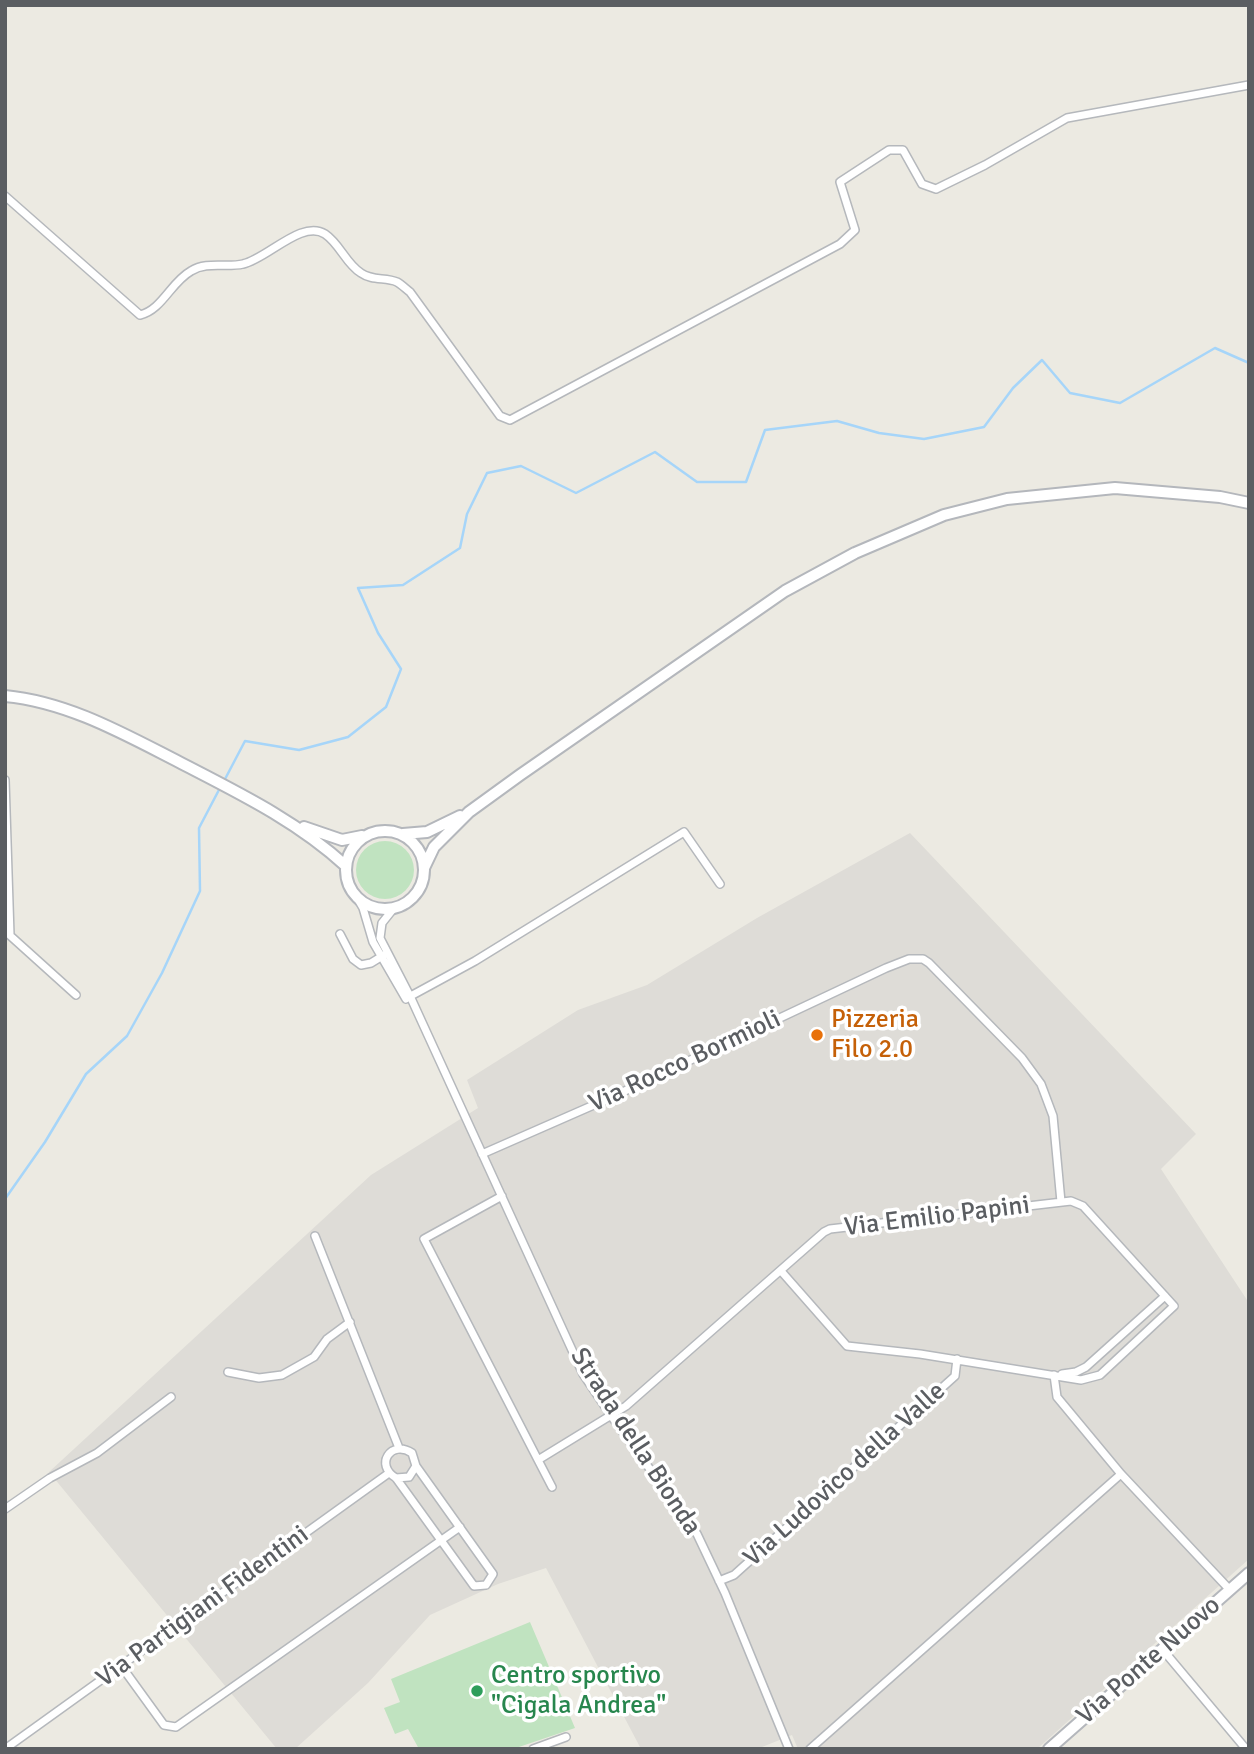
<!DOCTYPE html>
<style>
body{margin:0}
#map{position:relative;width:1254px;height:1754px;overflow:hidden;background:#eceae2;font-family:Signika,sans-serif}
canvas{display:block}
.frame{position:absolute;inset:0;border:7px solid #5b5e62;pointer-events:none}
</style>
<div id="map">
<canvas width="1254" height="1754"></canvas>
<div class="frame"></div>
</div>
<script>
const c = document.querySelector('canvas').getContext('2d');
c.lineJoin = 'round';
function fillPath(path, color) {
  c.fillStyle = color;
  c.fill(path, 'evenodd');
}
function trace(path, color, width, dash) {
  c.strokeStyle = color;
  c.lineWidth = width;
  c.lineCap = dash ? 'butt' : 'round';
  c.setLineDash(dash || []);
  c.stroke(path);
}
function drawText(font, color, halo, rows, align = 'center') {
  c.font = font + ' Signika,sans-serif';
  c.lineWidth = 7;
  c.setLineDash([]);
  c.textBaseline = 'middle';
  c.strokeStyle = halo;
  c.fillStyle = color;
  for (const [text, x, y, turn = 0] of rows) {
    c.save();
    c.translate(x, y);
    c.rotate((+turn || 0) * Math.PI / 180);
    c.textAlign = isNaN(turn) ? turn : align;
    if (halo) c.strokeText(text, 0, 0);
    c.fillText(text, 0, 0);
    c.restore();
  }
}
fillPath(new Path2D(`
 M910 833 1196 1134 1161 1169 1249 1303V1559L1037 1749H798L792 1735 757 1749H641L546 1568 498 1584 430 1615 368 1683 295 1749H277L49 1472 371 1175 478 1108 467 1080 578 1010 647 985 757 918Z`), '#dedcd7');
fillPath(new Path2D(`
 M356 870a29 29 0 1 1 58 0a29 29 0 1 1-58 0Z
 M530 1622 575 1728 513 1749H419L408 1729 395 1734 384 1708 400 1702 391 1679Z`), '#c0e3c0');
trace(new Path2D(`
 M224 781 245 741 299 750 348 737 386 707 401 669 378 633 358 588 403 585 460 548 467 514 487 473 521 466 576 493 655 452 697 482H746L765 430 837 421 879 433 924 439 984 427 1013 388 1042 360 1070 393 1120 403 1215 348 1249 363
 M5 1199 45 1142 86 1074 127 1036 162 973 200 891 199 828 221 786`), '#a6d5f9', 2.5);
const street = new Path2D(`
 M5 196 140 315C162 310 171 282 191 271 207 261 226 268 243 264 267 259 302 219 325 234 340 244 346 264 361 273 372 281 386 277 397 282 401 284 406 289 410 292L500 416 510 420 840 244 855 230 840 182 889 150H903L922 184 936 189 985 165 1067 118 1249 85
 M5 780 10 935
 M356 896 363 908 373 942 406 999
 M394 908 382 923 380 938 410 996 583 1374 612 1417 697 1534 725 1593 789 1749
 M5 931 76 995
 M340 934 353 959 361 965 371 963 384 955
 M407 998 475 961 684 832 720 884
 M482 1154 612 1097 886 968 909 959H923L929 963 1022 1058 1041 1084 1053 1116 1061 1202
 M502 1196 424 1239 538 1460 626 1406 824 1232 830 1229 1071 1201 1083 1206 1174 1306 1100 1375 1081 1380 920 1354 847 1346 781 1271
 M315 1236 399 1448
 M228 1372 259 1378 282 1375 314 1357 327 1339 350 1322
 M1062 1374 1076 1372 1086 1367 1165 1296
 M1054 1375 1057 1397 1121 1474 1230 1590
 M538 1460 552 1487
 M396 1478 409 1477 416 1466 412 1453C391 1439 374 1465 396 1478L474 1586 486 1585 493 1574 416 1466
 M5 1509 50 1478 97 1453 171 1397
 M719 1581 734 1575 955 1376 957 1359
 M1163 1650 1246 1749
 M122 1667 164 1725 176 1727 460 1527
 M5 1749 389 1473
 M533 1749 566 1737
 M810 1749 1121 1474`);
const secondary = new Path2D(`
 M5 696C68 702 124 734 179 762 239 793 297 821 346 866
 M304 827 342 840 362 836
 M346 870a39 39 0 1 1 78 0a39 39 0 1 1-78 0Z
 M403 834 427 832 460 816
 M424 868 434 847 469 812 520 775 785 591 855 553 944 515 1007 499 1115 488 1220 497 1249 503
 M1049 1749 1249 1573`);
trace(street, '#b5b8bc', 10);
trace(secondary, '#b4b7bc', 14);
trace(street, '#fff', 7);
trace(secondary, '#fff', 10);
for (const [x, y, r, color] of [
 [817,1035,7,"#e8710a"],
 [477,1691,7,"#2e9e5b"]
]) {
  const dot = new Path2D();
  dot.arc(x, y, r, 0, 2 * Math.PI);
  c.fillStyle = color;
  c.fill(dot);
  trace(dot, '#fff', 2.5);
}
drawText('26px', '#c56008', '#fff', [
 ["Pizzeria",831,1020],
 ["Filo 2.0",831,1050]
], 'left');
drawText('26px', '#5b5e62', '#fff', [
 ["Via Rocco Bormioli",685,1062,-25],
 ["Via Emilio Papini",937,1217,-7],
 ["Strada della Bionda",635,1442,57],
 ["Via Ludovico della Valle",845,1475,-42],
 ["Via Partigiani Fidentini",203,1607,-36],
 ["Via Ponte Nuovo",1149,1661,-41]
]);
drawText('26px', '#27864d', '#fff', [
 ["Centro sportivo",491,1676],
 ["\"Cigala Andrea\"",491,1706]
], 'left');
</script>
